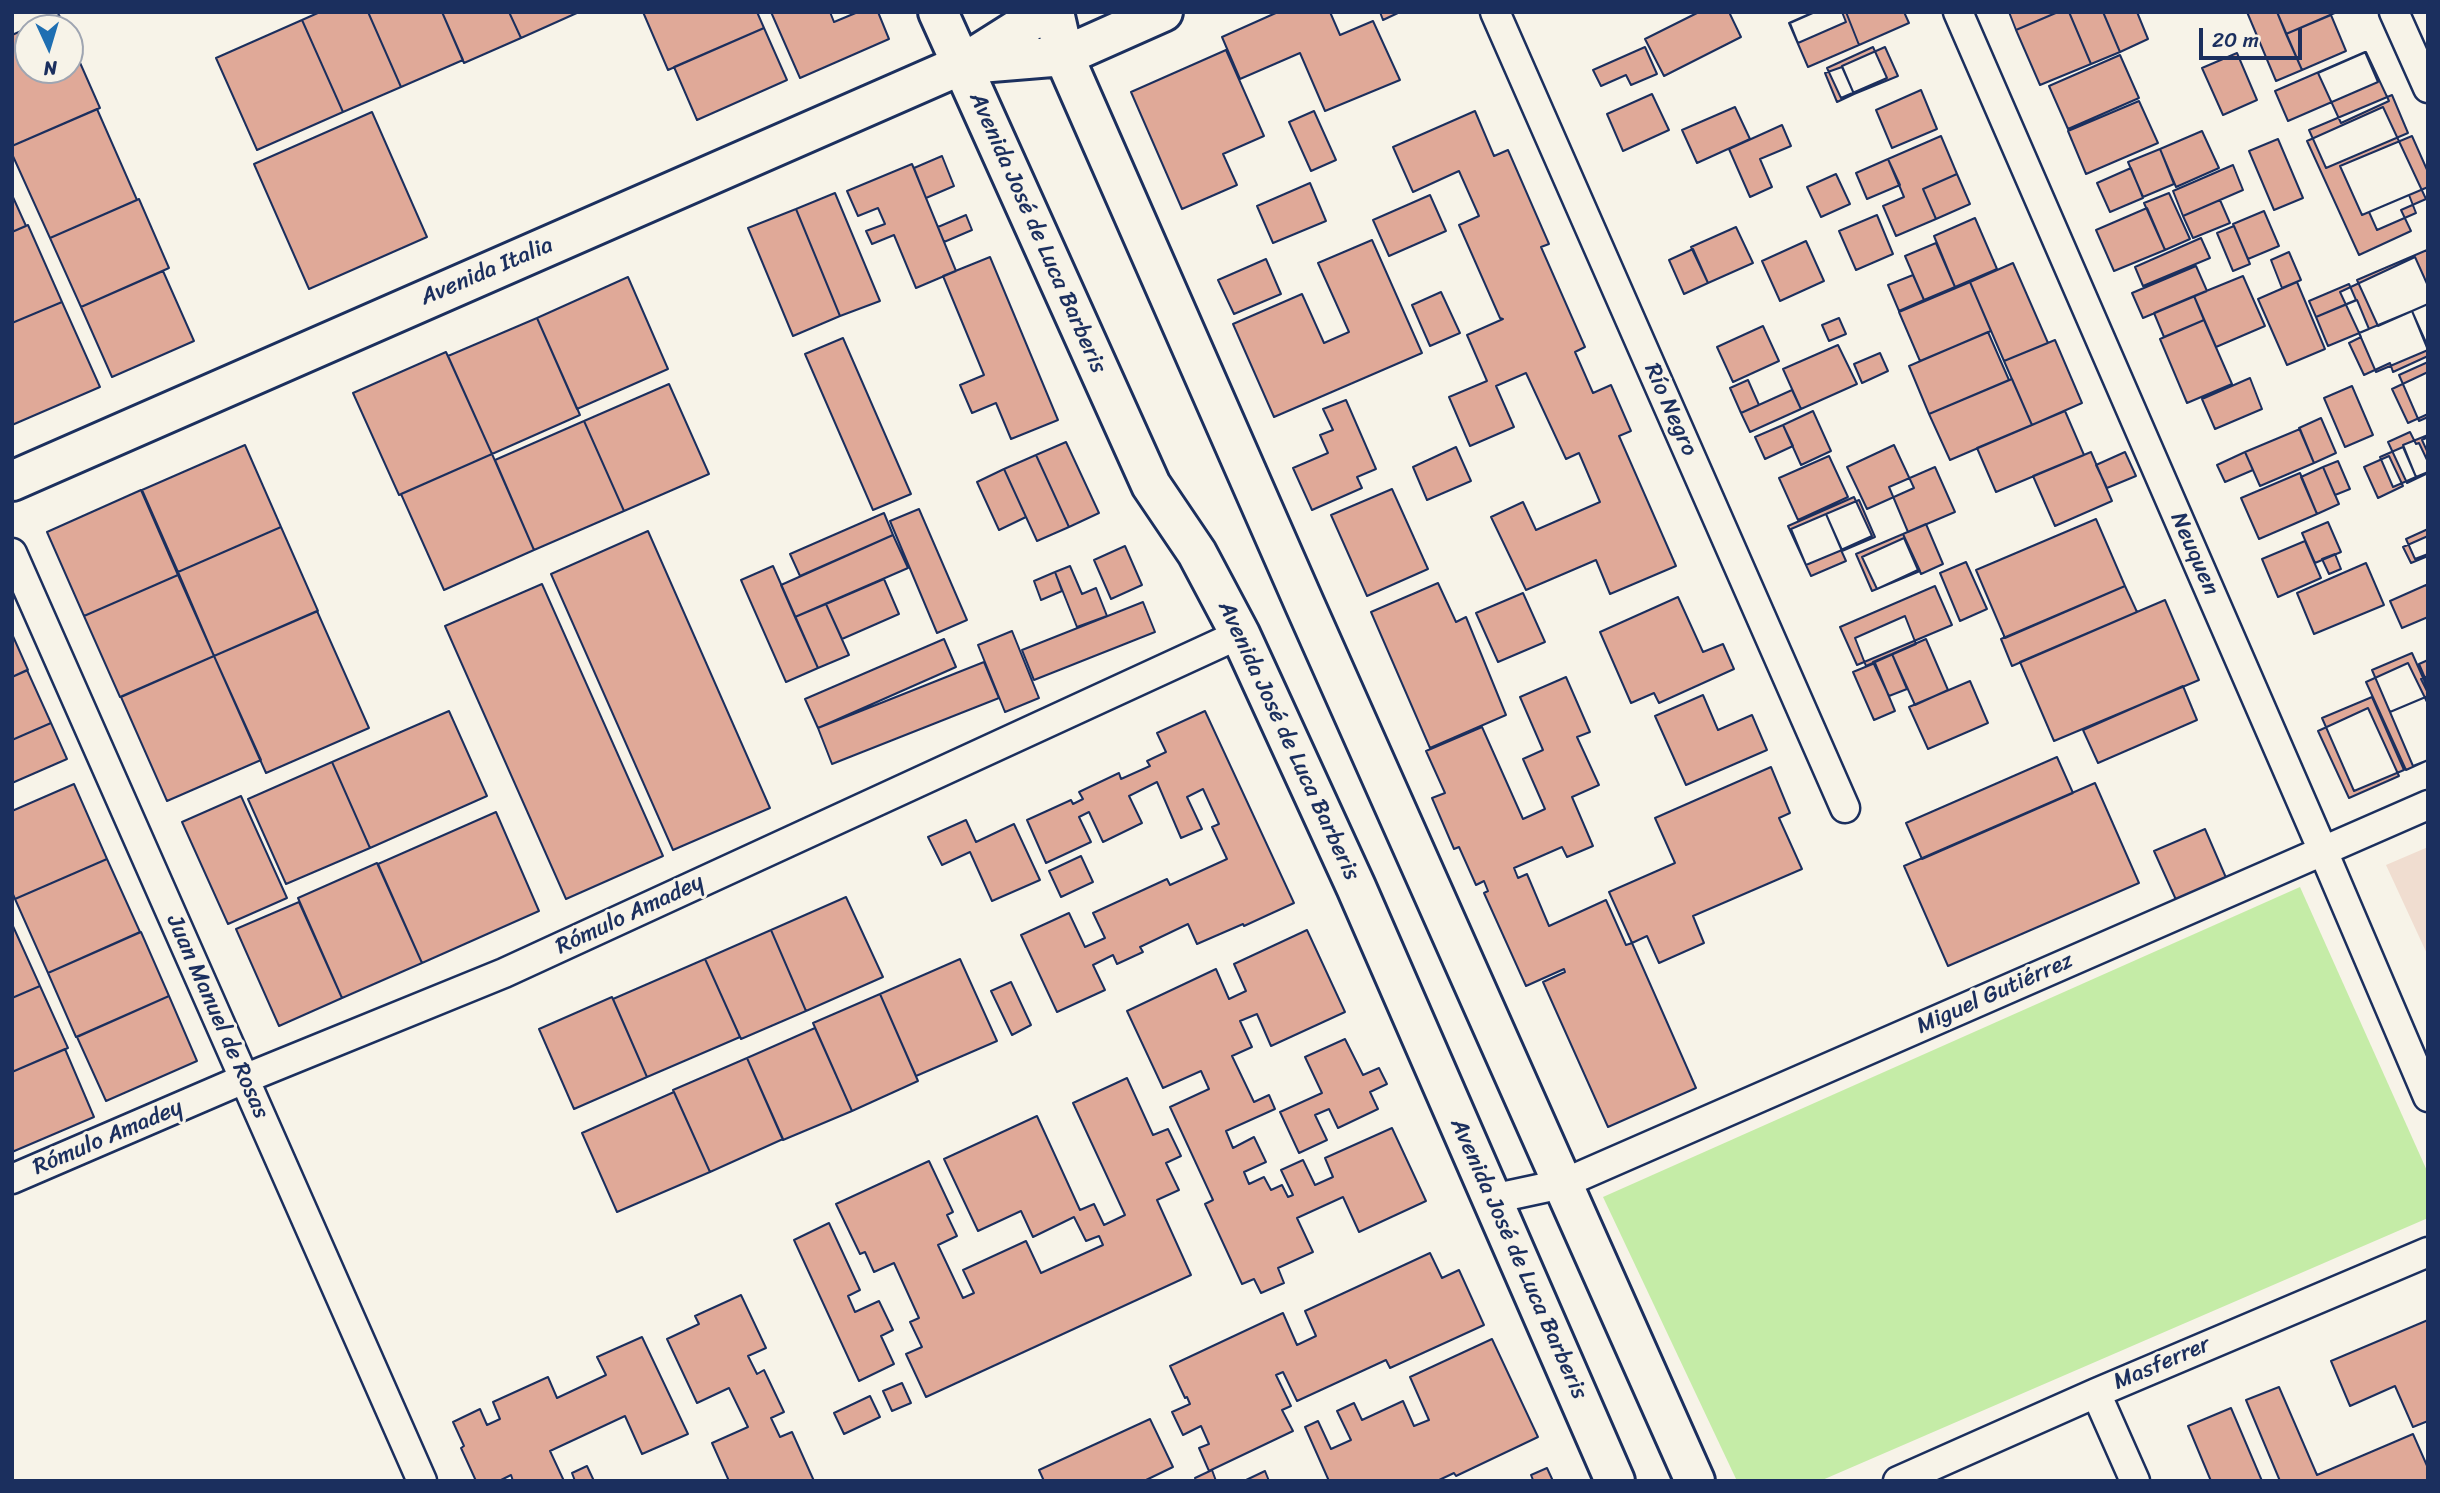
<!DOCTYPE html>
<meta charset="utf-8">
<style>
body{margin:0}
#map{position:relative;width:2440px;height:1493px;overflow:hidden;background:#f7f3e8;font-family:Sriracha,sans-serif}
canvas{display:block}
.frame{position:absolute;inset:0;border:14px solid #1b2f5e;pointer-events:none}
.north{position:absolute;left:14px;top:14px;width:70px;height:70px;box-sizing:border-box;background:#f7f3e8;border:2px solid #9fa5b1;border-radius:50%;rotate:176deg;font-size:19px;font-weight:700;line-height:28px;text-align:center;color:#1b2f5e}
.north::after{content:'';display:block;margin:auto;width:24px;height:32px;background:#1f6fb2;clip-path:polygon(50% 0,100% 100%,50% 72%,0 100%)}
.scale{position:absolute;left:2199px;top:28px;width:103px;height:32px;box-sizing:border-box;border:4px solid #1b2f5e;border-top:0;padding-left:9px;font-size:21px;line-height:24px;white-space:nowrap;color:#1b2f5e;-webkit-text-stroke:5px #f7f3e8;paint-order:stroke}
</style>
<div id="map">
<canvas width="2440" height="1493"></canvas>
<div class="frame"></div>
<div class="north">N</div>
<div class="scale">20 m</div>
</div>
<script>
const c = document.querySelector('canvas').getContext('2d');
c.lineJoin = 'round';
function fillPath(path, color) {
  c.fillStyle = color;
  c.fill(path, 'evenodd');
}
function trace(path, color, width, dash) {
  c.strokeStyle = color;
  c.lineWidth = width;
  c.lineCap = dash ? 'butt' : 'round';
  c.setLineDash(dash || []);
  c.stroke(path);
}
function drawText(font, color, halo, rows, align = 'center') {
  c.font = font + ' Sriracha,sans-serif';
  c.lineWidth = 6;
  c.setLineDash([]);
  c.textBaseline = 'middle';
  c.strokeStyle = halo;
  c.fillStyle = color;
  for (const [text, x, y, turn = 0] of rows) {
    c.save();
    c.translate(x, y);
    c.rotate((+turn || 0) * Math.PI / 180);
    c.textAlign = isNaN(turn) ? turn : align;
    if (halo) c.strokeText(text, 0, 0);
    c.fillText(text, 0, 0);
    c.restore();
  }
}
fillPath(new Path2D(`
 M2428 847V956L2386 865Z`), '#f0ddd0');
fillPath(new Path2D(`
 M2300 887 2428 1173V1218L1820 1481H1737L1603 1197Z`), '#c5eca7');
const building = new Path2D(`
 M320 12H368L401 87 343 112 302 20Z
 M368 12H442L463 60 401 87Z
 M442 12H509L521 38 464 63Z
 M509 12H579L521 38Z
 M643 12H757L764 28 668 70Z
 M771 12H878L889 39 800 78Z
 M830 12H858L834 22Z
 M1278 12H1330L1340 35 1373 21 1400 80 1325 111 1300 53 1240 79 1222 37Z
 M1380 12H1400L1383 20Z
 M1699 12H1729L1741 37 1664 76 1645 39Z
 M1814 12H1846L1859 45 1808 67 1789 23Z
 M1815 12H1842L1846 22 1798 43 1790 23Z
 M1846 12H1904L1909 23 1859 45Z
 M2009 12H2058L2016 30Z
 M2058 12H2069L2091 64 2040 85 2016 30Z
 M2069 12H2103L2120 52 2091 64Z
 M2103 12H2137L2148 39 2120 52Z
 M2247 12H2277L2302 70 2276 81Z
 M2277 12H2337L2286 34Z
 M59 15 65 28H29Z
 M2331 15 2346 51 2302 70 2286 34Z
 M302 20 343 112 257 150 216 58Z
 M28 28V70H70V40L100 108 12 146V35Z
 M764 28 787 80 697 120 674 67Z
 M1645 47 1657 74 1631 85 1626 75 1601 86 1593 70Z
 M1873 47 1887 78 1841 98 1827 68Z
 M1885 47 1898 76 1854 94 1842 66Z
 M1226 50 1264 136 1223 154 1237 185 1182 209 1131 92Z
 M2365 52 2378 82 2288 121 2275 91Z
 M2366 52 2389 101 2341 123 2318 73Z
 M2237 53 2257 100 2223 115 2202 68Z
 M2120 55 2139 98 2068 129 2049 86Z
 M1842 67 1854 94 1837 102 1825 73Z
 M1921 90 1937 129 1892 148 1876 110Z
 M1652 94 1669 130 1623 151 1607 114Z
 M2392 95 2408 133 2326 168 2309 130Z
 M2139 101 2158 143 2086 174 2068 131Z
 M1735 107 1750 139 1697 163 1682 130Z
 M2383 107 2426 199 2401 210 2411 231 2359 255 2307 141Z
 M97 109 137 200 50 238 12 154V146Z
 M1314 111 1336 160 1311 171 1289 122Z
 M1475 111 1494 156 1508 150 1549 244 1541 247 1585 347 1575 352 1593 393 1611 385 1631 431 1619 436 1676 566 1610 594 1596 560 1526 590 1491 517 1523 502 1536 530 1600 502 1579 453 1566 459 1526 373 1496 386 1514 427 1470 446 1449 397 1487 381 1467 335 1503 319 1500 318 1459 225 1479 216 1459 171 1413 192 1393 147Z
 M372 112 427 237 309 289 254 164Z
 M1782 125 1791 146 1760 159 1772 187 1750 197 1729 149Z
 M2202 131 2219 168 2176 187 2160 149Z
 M1941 136 1957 174 1923 189 1936 219 1896 236 1883 206 1904 197 1888 159Z
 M2412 136 2428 172V187L2362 215 2340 166Z
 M2278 139 2303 198 2274 210 2249 151Z
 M2160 149 2174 184 2143 197 2128 162Z
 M942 156 954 186 926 198 914 168Z
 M1888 159 1900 185 1867 199 1856 173Z
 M912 164 956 271 916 288 894 235 872 244 866 231 885 224 878 208 858 216 847 191Z
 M2233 165 2243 190 2183 216 2173 191Z
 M2131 168 2143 198 2110 212 2097 183Z
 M1836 174 1850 204 1821 217 1807 187Z
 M1957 174 1970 204 1936 219 1923 189Z
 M1310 183 1326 221 1273 243 1257 206Z
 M835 193 880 301 840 316 796 209Z
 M2169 193 2190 239 2165 250 2144 203Z
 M12 195 26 226 12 232Z
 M1430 195 1446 231 1389 256 1373 220Z
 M2409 195 2416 213 2377 230 2369 212Z
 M139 199 169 268 81 307 50 238Z
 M2220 200 2230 223 2193 238 2183 216Z
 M2147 208 2165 250 2114 271 2096 230Z
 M796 209 840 316 793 336 748 228Z
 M2264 211 2279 246 2248 259 2233 224Z
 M966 215 972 230 944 242 938 227Z
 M1877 215 1893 254 1856 270 1839 231Z
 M1975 218 1997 269 1955 287 1934 236Z
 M28 225 62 302 12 323V232Z
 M2234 226 2250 264 2233 271 2217 233Z
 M1736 227 1753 263 1708 283 1691 247Z
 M2201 238 2210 258 2143 286 2135 267Z
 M1372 240 1422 353 1274 417 1233 324 1302 294 1324 343 1349 332 1318 263Z
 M1806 241 1824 281 1780 301 1762 261Z
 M1936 243 1955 287 1924 300 1905 256Z
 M1693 249 1708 283 1684 294 1669 260Z
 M2427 250 2428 304 2378 326 2357 280Z
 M2289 252 2301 280 2282 288 2271 260Z
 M990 257 1058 420 1011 439 996 403 972 413 960 385 984 375 943 276Z
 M2415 257 2428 286V356L2393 372 2390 363 2364 375 2349 343 2361 337 2340 292Z
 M1266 259 1281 294 1234 314 1218 280Z
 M2013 263 2048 343 2004 361 1970 282Z
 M2196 266 2207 291 2143 318 2132 293Z
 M163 271 194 341 112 377 81 307Z
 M1913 275 1924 300 1899 311 1888 285Z
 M2243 276 2265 326 2216 347 2194 296Z
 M628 277 668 369 577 409 537 318Z
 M1970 282 1991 331 1920 361 1899 312Z
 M2297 282 2325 349 2287 365 2258 299Z
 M2349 284 2356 300 2316 317 2309 301Z
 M1441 292 1460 333 1430 346 1412 305Z
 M2194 296 2204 320 2164 337 2154 313Z
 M2357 300 2369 329 2328 346 2316 317Z
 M62 302 100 387 12 425V323Z
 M2428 304V347L2412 311Z
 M2412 311 2428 350 2376 372 2359 333Z
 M537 318 580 415 492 454 448 356Z
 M1839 318 1846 334 1829 341 1822 325Z
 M2204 320 2232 384 2187 403 2160 339Z
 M1763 326 1779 361 1733 382 1717 347Z
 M1988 332 2009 380 1929 414 1909 366Z
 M843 338 911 494 873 510 805 354Z
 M2055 340 2082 403 2032 425 2004 361Z
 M1838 345 1857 384 1801 409 1783 369Z
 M446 352 492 454 399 495 353 393Z
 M1880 353 1888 371 1862 383 1854 364Z
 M2428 362V417L2419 421 2399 375Z
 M2428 372V414L2408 423 2392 389Z
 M2250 378 2262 409 2215 429 2202 399Z
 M2012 379 2032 425 1950 460 1929 414Z
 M1748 380 1759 405 1741 413 1730 388Z
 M669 384 709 474 624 511 584 421Z
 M2352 386 2373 435 2345 447 2324 398Z
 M1792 390 1801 409 1750 432 1741 413Z
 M1346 400 1376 469 1357 477 1362 488 1312 510 1293 468 1328 453 1320 435 1333 430 1323 409Z
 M1813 411 1831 451 1801 465 1783 425Z
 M2065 411 2084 455 1996 492 1977 448Z
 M2321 418 2336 453 2314 463 2299 428Z
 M584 421 624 511 534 550 495 460Z
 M1783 425 1793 446 1765 459 1755 437Z
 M2300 429 2314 463 2260 486 2245 452Z
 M2410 432 2416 444 2419 443 2428 462V473L2407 483 2388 442Z
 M2428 435V472L2416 477 2403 445Z
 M2428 437V453L2422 440Z
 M1066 442 1099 513 1069 527 1036 455Z
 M245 445 281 527 178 572 142 490Z
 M1894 445 1914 488 1867 509 1847 467Z
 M1456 447 1471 481 1427 500 1413 467Z
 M2403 447 2416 477 2393 487 2380 457Z
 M2091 452 2112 501 2055 526 2033 476Z
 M2125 452 2136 476 2107 488 2096 465Z
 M2245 452 2253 470 2225 482 2217 465Z
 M492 454 534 550 444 590 401 494Z
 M1036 455 1069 527 1037 541 1004 469Z
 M1829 456 1848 497 1798 520 1779 478Z
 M2389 456 2403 486 2378 498 2364 467Z
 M2338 461 2350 489 2335 495 2323 467Z
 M1935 467 1955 512 1908 532 1889 487Z
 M2323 467 2339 504 2317 514 2301 477Z
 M1004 469 1026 517 999 530 977 482Z
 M2300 473 2317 514 2259 539 2241 498Z
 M1392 489 1428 569 1367 596 1331 515Z
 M141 490 178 575 84 616 47 532Z
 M1854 497 1872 536 1841 550 1846 561 1811 576 1788 526Z
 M1859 500 1875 537 1842 551 1826 514Z
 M919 509 967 620 937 633 890 521Z
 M884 513 893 535 800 576 790 554Z
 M1826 514 1842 550 1806 565 1791 529Z
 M2096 519 2125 586 2005 638 1976 570Z
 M2328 522 2341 552 2315 563 2302 533Z
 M1926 524 1943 564 1921 574 1903 534Z
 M281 527 318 611 214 656 178 572Z
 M2428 529V554L2415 559 2406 539Z
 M648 531 770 808 673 850 551 574Z
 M1903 534 1920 571 1872 591 1856 554Z
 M893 535 908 568 795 617 781 585Z
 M2428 536V556L2411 563 2403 547Z
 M1904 538 1918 570 1877 589 1862 557Z
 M2305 541 2321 578 2278 597 2262 559Z
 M1125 546 1142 585 1111 599 1094 560Z
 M2335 554 2341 569 2329 574 2322 559Z
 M1966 562 1987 609 1960 621 1940 573Z
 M2366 563 2384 605 2314 634 2297 593Z
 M773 566 818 668 786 682 741 580Z
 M1070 566 1082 594 1096 588 1107 616 1077 627 1055 572Z
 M1055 572 1062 591 1041 600 1034 581Z
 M178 575 214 656 120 697 84 616Z
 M884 579 899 614 842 639 826 604Z
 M1438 583 1456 622 1466 617 1506 715 1430 748 1371 612Z
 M542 584 663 856 566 899 445 626Z
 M2426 585 2428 589V617L2402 628 2390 601Z
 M1935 586 1952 625 1857 665 1840 627Z
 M2125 586 2137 612 2012 666 2001 639Z
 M1523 593 1545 642 1498 662 1476 613Z
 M1678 597 1703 652 1723 644 1734 669 1659 703 1654 693 1631 703 1600 632Z
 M2165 600 2199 680 2054 741 2020 662Z
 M1143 602 1155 632 1034 680 1022 650Z
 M826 604 849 655 818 668 795 617Z
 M317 611 369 728 266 773 214 656Z
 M1905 616 1916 644 1866 666 1855 638Z
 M1012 631 1039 698 1005 712 978 645Z
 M12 634 28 670 12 677Z
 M944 639 956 667 818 728 805 699Z
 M1926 639 1948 690 1915 705 1892 654Z
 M2412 653 2428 689V696L2390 712 2372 670Z
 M1892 654 1907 689 1889 696 1873 662Z
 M214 656 261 760 167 801 121 697Z
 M2428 660V685L2419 664Z
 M984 662 999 698 832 764 818 728Z
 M1875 663 1895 711 1874 720 1853 672Z
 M2408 663 2428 704V760L2406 770 2366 682Z
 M27 670 51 723 12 740V677Z
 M2428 676V693L2421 679Z
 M1566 677 1590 732 1577 737 1599 785 1572 797 1593 846 1567 857 1562 847 1514 868 1518 878 1527 874 1549 926 1606 900 1626 945 1632 943 1696 1088 1608 1127 1543 982 1565 972 1564 969 1526 986 1484 893 1488 891 1484 881 1476 885 1459 847 1454 849 1432 798 1445 793 1426 751 1482 727 1523 819 1545 809 1523 759 1543 750 1520 697Z
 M1970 681 1988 723 1928 749 1909 707Z
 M2183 686 2197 720 2098 763 2083 730Z
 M1703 695 1718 730 1752 715 1767 750 1686 785 1655 716Z
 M2428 696V760L2413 766 2390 712Z
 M2372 697 2404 770 2354 791 2322 718Z
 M2368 708 2399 776 2349 798 2318 731Z
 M449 711 487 796 370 848 332 762Z
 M1205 711 1294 903 1244 926 1243 924 1197 944 1188 924 1140 947 1143 952 1117 964 1113 955 1093 965 1105 990 1057 1012 1021 935 1069 913 1085 947 1105 938 1093 913 1167 879 1170 885 1227 859 1212 827 1219 824 1203 789 1187 797 1202 829 1181 838 1157 782 1129 796 1142 823 1103 842 1089 812 1079 817 1091 842 1046 863 1027 820 1071 800 1073 804 1083 799 1079 792 1119 773 1121 779 1150 766 1147 761 1166 752 1157 733Z
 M51 723 67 759 12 783V740Z
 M2057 757 2073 793 1922 859 1906 823Z
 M332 762 370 848 286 884 248 799Z
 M1771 767 1790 813 1779 818 1802 869 1693 916 1704 943 1659 963 1647 936 1632 943 1609 892 1675 863 1655 818Z
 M2095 783 2139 883 1948 966 1904 866Z
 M74 784 107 859 15 899 12 892V811Z
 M241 796 287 898 228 924 182 822Z
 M496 812 539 911 422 963 378 864Z
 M966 820 976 842 1014 824 1040 880 992 901 970 852 942 865 928 837Z
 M2205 829 2227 880 2177 902 2154 851Z
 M1081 856 1093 882 1061 897 1049 871Z
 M107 859 140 932 48 973 15 899Z
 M377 863 422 963 342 998 298 898Z
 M846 897 883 977 806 1011 771 930Z
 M299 902 342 998 279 1026 236 929Z
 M12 924 40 986 12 998Z
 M771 930 806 1011 741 1039 705 959Z
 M1307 930 1345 1012 1271 1046 1257 1014 1240 1021 1252 1047 1232 1056 1254 1102 1269 1095 1275 1109 1226 1131 1233 1148 1254 1137 1266 1162 1244 1172 1249 1184 1264 1177 1271 1190 1282 1185 1288 1197 1293 1195 1281 1170 1303 1160 1315 1185 1333 1177 1325 1158 1392 1128 1426 1201 1359 1232 1343 1197 1297 1218 1313 1252 1278 1268 1284 1283 1261 1293 1254 1279 1242 1284 1205 1204 1213 1200 1170 1107 1209 1089 1201 1071 1163 1088 1127 1011 1216 969 1229 999 1246 991 1234 964Z
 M141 932 169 996 76 1037 48 973Z
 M705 959 740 1037 647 1077 613 999Z
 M960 959 997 1041 916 1076 880 994Z
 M1011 982 1031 1025 1012 1035 991 991Z
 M40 986 68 1048 12 1072V998Z
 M880 994 918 1081 852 1111 813 1023Z
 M169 996 197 1061 106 1101 77 1037Z
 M612 997 647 1077 574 1109 539 1029Z
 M815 1028 852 1111 783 1140 747 1058Z
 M1345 1039 1363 1075 1379 1068 1387 1084 1370 1092 1378 1109 1338 1128 1329 1109 1315 1115 1327 1140 1299 1153 1280 1112 1322 1093 1305 1057Z
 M65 1049 94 1117 12 1152V1072Z
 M747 1058 783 1139 710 1172 673 1090Z
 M1127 1078 1153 1135 1168 1129 1181 1156 1166 1163 1179 1190 1157 1200 1191 1275 926 1397 906 1354 922 1347 910 1322 919 1318 894 1263 874 1272 865 1252 860 1254 836 1204 929 1161 953 1212 947 1215 957 1236 938 1245 963 1298 974 1293 963 1270 1026 1241 1041 1273 1103 1245 1099 1236 1086 1241 1074 1217 1033 1237 1021 1211 978 1231 944 1159 1037 1116 1080 1210 1094 1204 1104 1225 1125 1215 1073 1103Z
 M674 1092 710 1172 617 1212 582 1133Z
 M829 1223 860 1290 848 1296 855 1312 879 1301 893 1330 881 1336 894 1364 859 1381 794 1240Z
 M1430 1253 1442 1278 1459 1270 1484 1325 1390 1368 1386 1360 1297 1401 1283 1372 1276 1375 1291 1406 1282 1410 1293 1431 1209 1471 1199 1448 1209 1444 1201 1426 1183 1435 1172 1412 1190 1404 1187 1397 1185 1398 1170 1366 1283 1313 1297 1345 1316 1336 1305 1311Z
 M741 1295 766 1348 748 1356 757 1374 764 1370 784 1412 771 1418 780 1437 792 1432 814 1481H729L712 1443 748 1427 729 1388 697 1403 667 1339 699 1324 695 1316Z
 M2428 1320V1421L2413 1427 2395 1386 2350 1406 2331 1361Z
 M642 1337 688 1434 642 1454 625 1416 550 1451 564 1481H513L511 1475 499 1481H476L461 1448 464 1446 453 1422 480 1409 487 1425 500 1419 493 1402 548 1377 557 1398 606 1375 597 1357Z
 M1492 1339 1538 1437 1456 1476 1454 1473 1437 1481H1329L1305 1427 1318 1421 1331 1449 1351 1440 1337 1411 1354 1403 1362 1420 1403 1401 1414 1426 1429 1420 1410 1377Z
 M902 1383 911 1403 892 1411 883 1391Z
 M2279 1387 2317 1475 2413 1434 2428 1468V1481H2280L2246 1400Z
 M870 1396 880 1417 844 1434 834 1413Z
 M2231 1408 2262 1481H2211L2188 1426Z
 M1150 1419 1173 1467 1144 1481H1044L1039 1470Z
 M587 1466 594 1481H575L572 1473Z
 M1547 1468 1553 1481H1531L1533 1480 1531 1475Z
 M1212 1470 1216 1481H1196L1195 1478Z
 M1265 1471 1269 1481H1244Z`);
fillPath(building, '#e0a998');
trace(building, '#1b2f5e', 2);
const street = new Path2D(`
 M1495 12 1845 808
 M1958 12 2323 851 2428 1097
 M2394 12 2428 88
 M12 553 422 1481
 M12 1179 244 1079 504 973 1240 634
 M1492 1199 1562 1184 2428 805
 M2096 1393 2135 1481
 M1898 1481 2096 1393 2428 1252`);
const secondary = new Path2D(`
 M938 12 1151 485 1197 553 1240 634 1356 887 1615 1481
 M1054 12 1064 56 1070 70 1305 605 1695 1481
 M967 64 1064 56 1163 12
 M12 481 961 65 1045 12`);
trace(street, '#1b2f5e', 33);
trace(secondary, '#1b2f5e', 44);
trace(street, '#f7f3e8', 28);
trace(secondary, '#f7f3e8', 38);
drawText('23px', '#1b2f5e', '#f7f3e8', [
 ["Avenida José de Luca Barberis",1037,233,66],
 ["Avenida Italia",487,272,-23],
 ["Río Negro",1670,410,66],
 ["Neuquen",2194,554,66],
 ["Avenida José de Luca Barberis",1288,741,65],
 ["Rómulo Amadey",630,915,-25],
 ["Miguel Gutiérrez",1995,994,-24],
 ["Juan Manuel de Rosas",217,1017,66],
 ["Rómulo Amadey",108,1138,-23],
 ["Avenida José de Luca Barberis",1518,1259,66],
 ["Masferrer",2162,1364,-23]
]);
</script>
